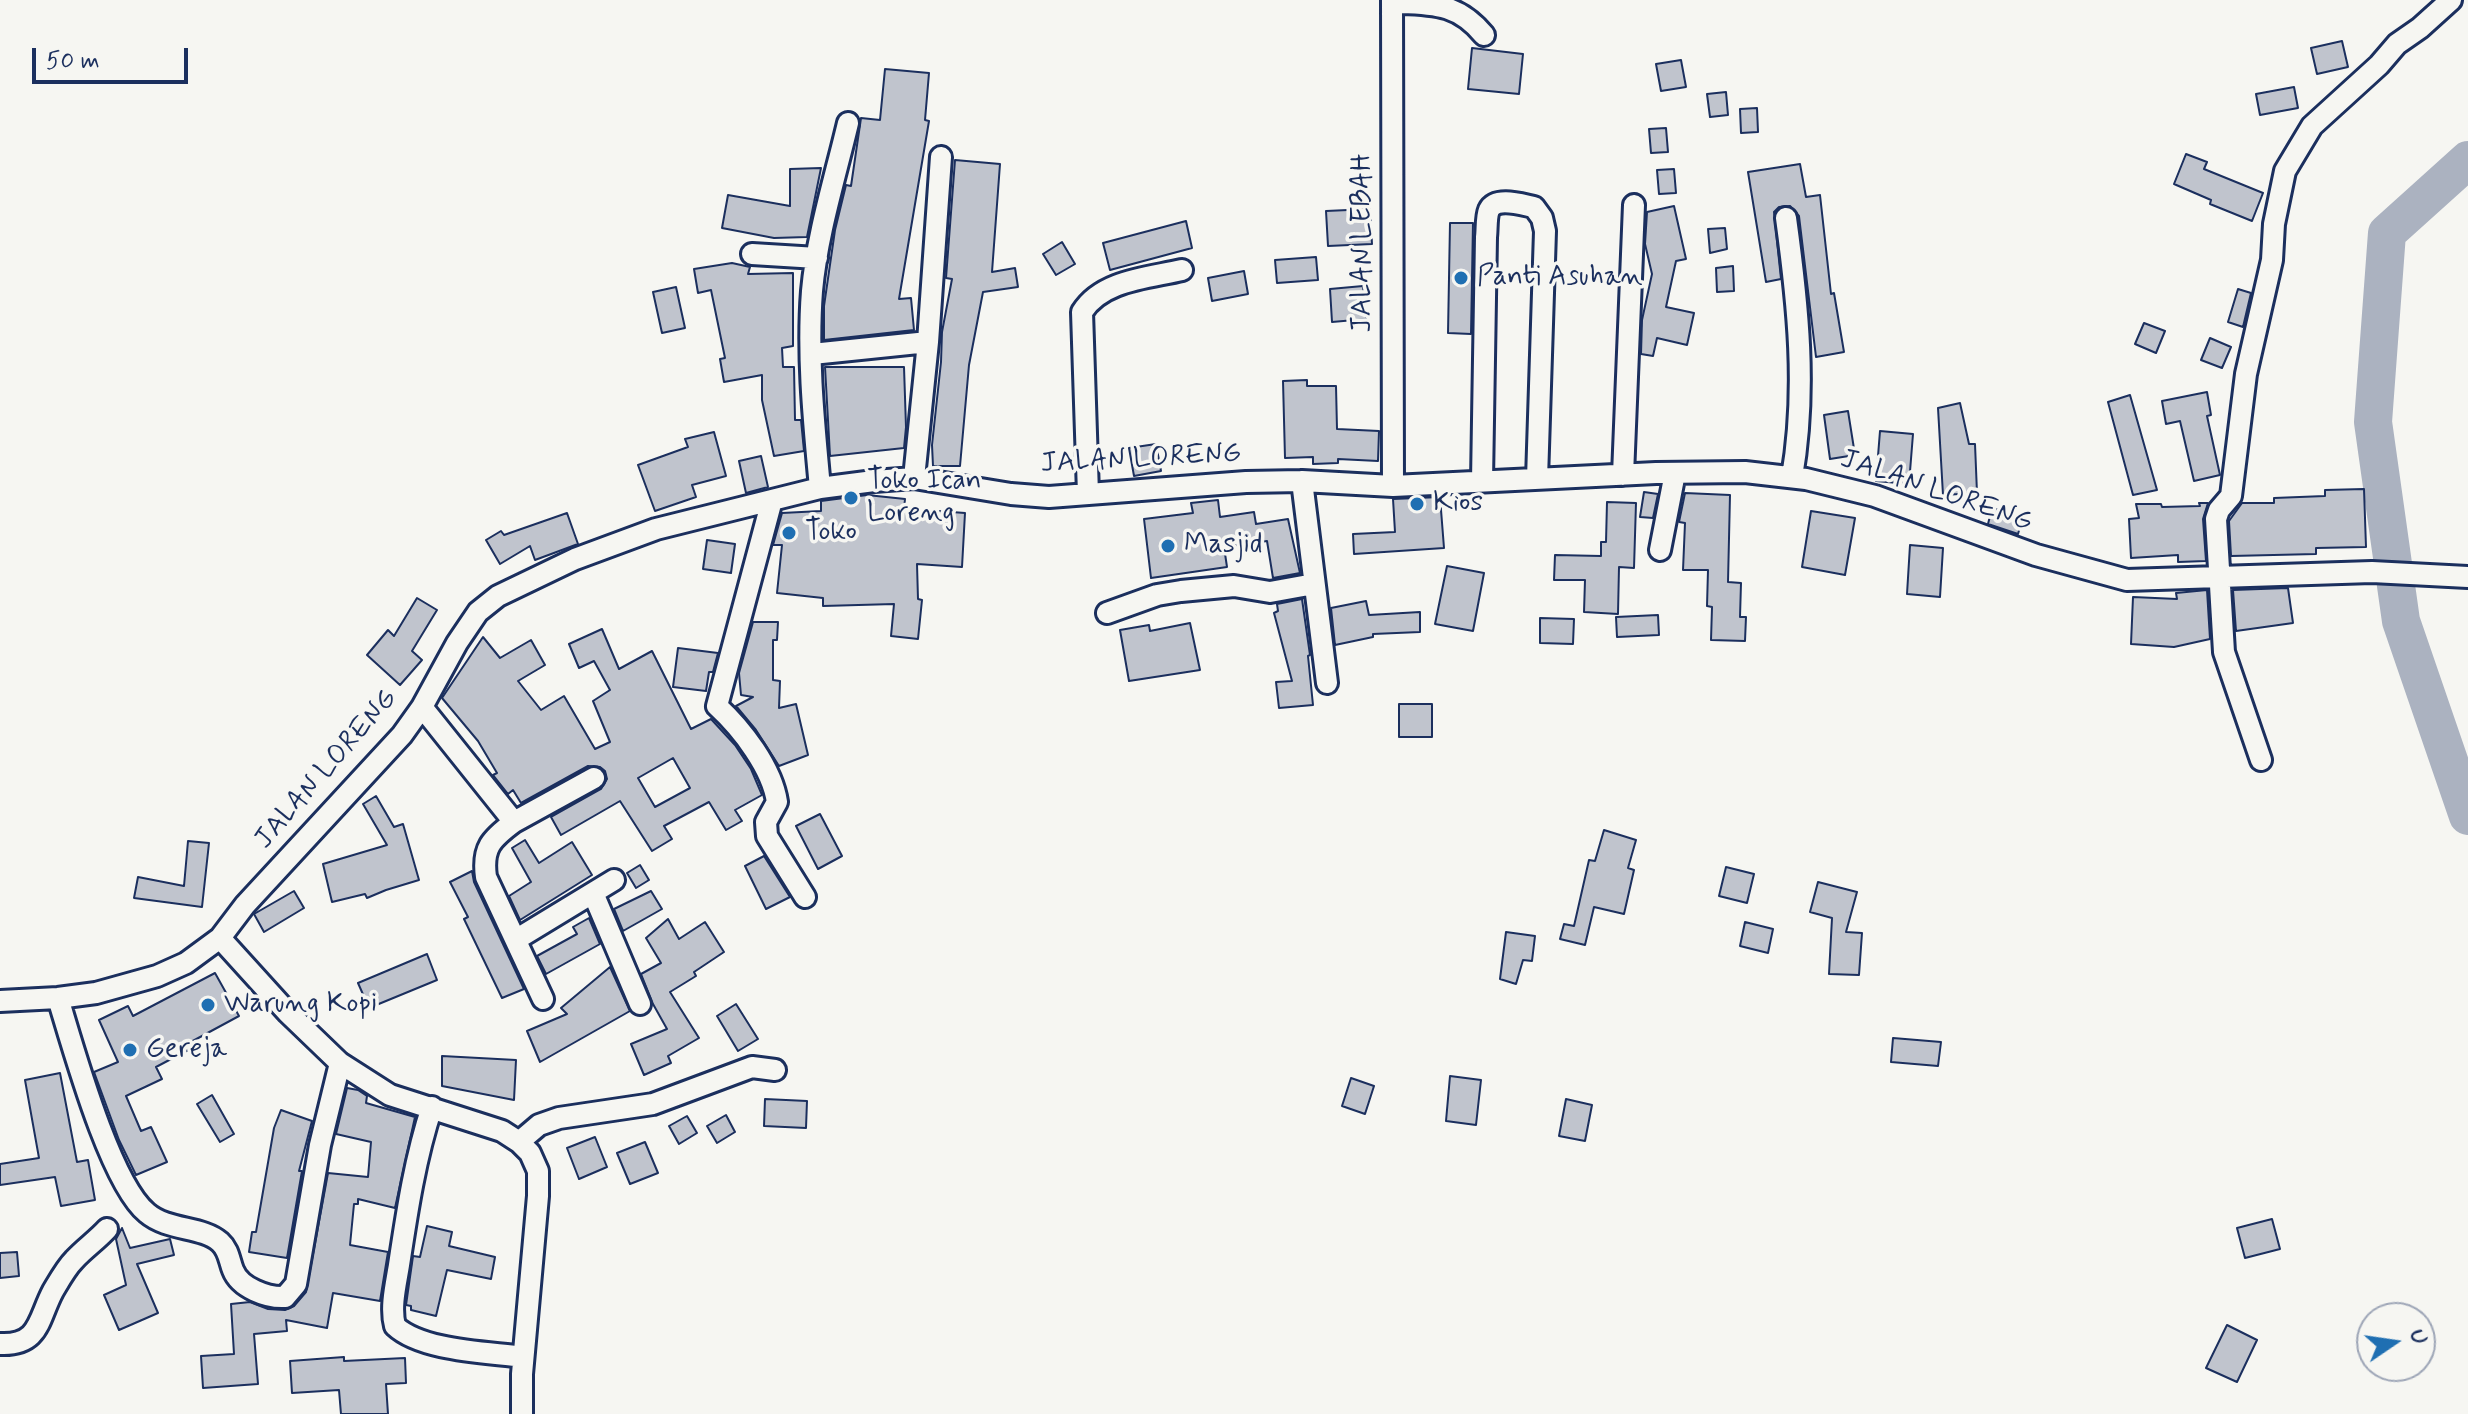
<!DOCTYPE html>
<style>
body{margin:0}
#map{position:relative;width:2468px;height:1414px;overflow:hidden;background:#f6f6f2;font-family:Mynerve,sans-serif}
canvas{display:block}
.north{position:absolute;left:2356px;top:1302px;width:80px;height:80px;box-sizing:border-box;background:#f6f6f2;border:2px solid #9ea6b7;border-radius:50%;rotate:77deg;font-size:22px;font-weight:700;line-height:32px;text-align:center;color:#1b2f5e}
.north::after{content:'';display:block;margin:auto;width:28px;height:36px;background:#1f6fb2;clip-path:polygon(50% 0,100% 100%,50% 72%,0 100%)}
.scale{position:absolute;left:32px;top:48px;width:156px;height:36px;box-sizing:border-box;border:4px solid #1b2f5e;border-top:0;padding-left:10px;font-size:24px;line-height:28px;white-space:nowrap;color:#1b2f5e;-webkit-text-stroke:6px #f6f6f2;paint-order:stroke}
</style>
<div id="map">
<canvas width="2468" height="1414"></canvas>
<div class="north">U</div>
<div class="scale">50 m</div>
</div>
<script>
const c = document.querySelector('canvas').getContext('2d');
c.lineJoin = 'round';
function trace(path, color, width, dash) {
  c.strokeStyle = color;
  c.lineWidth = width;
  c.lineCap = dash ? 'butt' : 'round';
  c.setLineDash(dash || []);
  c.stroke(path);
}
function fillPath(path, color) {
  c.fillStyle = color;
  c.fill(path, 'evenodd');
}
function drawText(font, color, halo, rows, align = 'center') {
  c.font = font + ' Mynerve,sans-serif';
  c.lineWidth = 7;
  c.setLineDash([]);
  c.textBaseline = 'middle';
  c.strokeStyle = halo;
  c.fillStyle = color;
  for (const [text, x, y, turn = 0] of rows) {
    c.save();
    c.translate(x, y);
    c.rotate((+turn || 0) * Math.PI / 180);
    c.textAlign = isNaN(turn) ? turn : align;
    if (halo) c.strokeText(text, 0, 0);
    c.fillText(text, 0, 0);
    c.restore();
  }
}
trace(new Path2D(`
 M2468 160 2387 233 2373 422 2401 621 2468 816`), '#abb2c0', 38);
const building = new Path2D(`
 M2342 41 2348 67 2317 74 2311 48Z
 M1472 48 1523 54 1519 94 1468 89Z
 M1681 60 1686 87 1661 91 1656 64Z
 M885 69 929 73 925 120 929 121 899 299 911 298 914 330 824 340V306L835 230 846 185 851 186 861 118 880 120Z
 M2294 87 2298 108 2260 115 2256 94Z
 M1726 92 1728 115 1710 117 1707 94Z
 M1757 108 1758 132 1741 133 1740 109Z
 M1666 128 1668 152 1651 153 1649 129Z
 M2186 154 2207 162 2204 169 2263 193 2252 221 2210 204 2211 200 2174 184Z
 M955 160 1000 164 992 272 1015 268 1018 287 983 292 969 365 960 466H933L932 445 941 362 942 332 952 279 946 278Z
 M1800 164 1806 197 1820 195 1831 294 1834 293 1844 352 1816 357 1799 216 1790 206 1779 207 1774 212 1781 279 1766 282 1748 172Z
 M821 168 807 237 774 238 722 228 728 195 790 206V169Z
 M1674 169 1676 193 1659 194 1657 170Z
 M1674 206 1686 259 1676 261 1666 307 1694 313 1687 345 1657 338 1653 356 1641 354 1642 320 1652 274 1645 244 1647 212Z
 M1370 209 1372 244 1328 246 1326 211Z
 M1186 221 1192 248 1110 270 1103 243Z
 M1450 223H1473L1471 334 1448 333Z
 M1725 228 1727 249 1710 253 1708 229Z
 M1062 242 1075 264 1056 275 1043 254Z
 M1316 257 1318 280 1277 283 1275 260Z
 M732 263 750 267 748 274 793 273V346L782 348 783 367H794L795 420H801L804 451 774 456 762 400V375L724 382 720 359 725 358 711 290 698 293 694 269Z
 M1733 266 1734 291 1717 292 1716 268Z
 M1244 271 1248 294 1212 301 1208 278Z
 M1363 286 1366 319 1332 322 1330 289Z
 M676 287 685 328 662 333 653 292Z
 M2238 289 2251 293 2243 327 2228 322Z
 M2144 323 2165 331 2156 353 2135 344Z
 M2210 338 2231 347 2222 368 2201 360Z
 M825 367H904L906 427 904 448 830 456Z
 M1307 380V386H1336L1337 429 1379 431 1378 461 1338 459V463L1313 464V457L1285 458 1283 381Z
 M2207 392 2211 415 2207 416 2220 475 2194 481 2180 421 2166 424 2162 401Z
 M2130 395 2157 490 2133 495 2108 402Z
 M1960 403 1969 444H1975L1977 493 1943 495 1938 408Z
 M1848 411 1855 455 1830 459 1824 415Z
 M1880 431 1913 434 1909 484 1876 481Z
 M714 432 726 476 692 485 696 497 655 511 638 465 688 447 685 439Z
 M1156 444 1161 471 1134 476 1129 448Z
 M761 456 768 487 746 493 739 461Z
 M2364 489 2366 547 2316 548V554L2231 556 2229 521 2242 503H2274V498L2325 496V490Z
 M1644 492 1658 494 1653 518 1640 517Z
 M1685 493 1730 495 1728 582 1741 583 1740 617H1746L1745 641 1711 640 1712 607 1707 606 1708 570H1683L1685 523 1679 522Z
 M867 495 905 499 904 509 914 510V514H925V510L965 513 962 567 917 564 918 599 922 600 918 639 891 636 894 604 823 606V598L777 593 782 545H773L782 513 821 511V501Z
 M1440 497 1444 548 1354 554 1353 534 1395 532 1393 499Z
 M1218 500 1220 517 1254 512 1256 524 1288 519 1300 573 1273 578 1267 541 1224 547 1227 567 1151 578 1144 519 1193 513 1191 503Z
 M1607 502 1636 503 1634 568 1619 567 1618 614 1584 612 1585 580H1554L1555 555 1601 556V542H1606Z
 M2199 503H2208L2203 519 2206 561 2178 562V555L2131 558 2129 519 2139 518 2136 504H2161L2162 507 2200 506Z
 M1992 508 2023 516 2018 534 1988 524Z
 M1811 511 1855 518 1845 575 1802 567Z
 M567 513 578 544 535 560 530 546 500 564 486 540 501 531 504 535Z
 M707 540 735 544 731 573 703 569Z
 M1910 545 1943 548 1940 597 1907 594Z
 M1447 566 1484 573 1473 631 1435 624Z
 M2288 588 2293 623 2236 631 2233 590Z
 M2207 590 2210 639 2174 647 2131 644 2133 597 2177 599 2176 593Z
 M417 598 437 610 412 651 422 660 400 685 367 655 388 630 394 636Z
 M1302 599 1310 655 1308 656 1313 705 1279 708 1276 682 1292 681 1274 613 1278 611 1277 604Z
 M1366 601 1369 615 1420 612V632L1373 634V637L1335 645 1331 608Z
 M1658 615 1659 635 1617 637 1616 617Z
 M1540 618 1574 619 1573 644 1540 643Z
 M753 622H778L777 640H773V680L780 681 779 708 796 704 808 755 779 766 756 730 736 706 753 697 741 695 739 673Z
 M1190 623 1200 670 1129 681 1120 630 1149 625 1150 631Z
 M602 629 619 669 652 651 691 729 711 719 735 745 751 769 762 795 735 810 742 821 726 830 709 802 664 826 672 839 652 851 620 801 561 835 551 817 601 789 607 779 605 771 600 767 588 766 521 803 513 790 508 794 493 775 497 773 478 741 442 698 483 637 500 658 531 640 545 665 518 681 541 710 564 696 595 749 610 742 593 701 610 690 594 661 579 668 569 644ZM673 758 690 788 655 807 638 778Z
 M678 648 718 653 713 672H709L706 691 673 687Z
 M1399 704H1432V737H1399Z
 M376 796 394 827 403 824 419 880 386 890 367 898 365 894 332 902 323 864 387 845 363 804Z
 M820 814 842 856 818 869 796 826Z
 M1604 830 1636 840 1628 868 1634 870 1624 914 1594 907 1585 945 1560 939 1564 924 1574 926 1589 860 1595 861Z
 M525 840 539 863 572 842 592 875 520 920 509 896 531 882 512 848Z
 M188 841 209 843 202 907 134 898 138 877 184 886Z
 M764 856 790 897 766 909 745 866Z
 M640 865 649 880 636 888 627 873Z
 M1726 867 1754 874 1747 903 1719 896Z
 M472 871 474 882 524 989 502 998 464 919 468 917 450 882Z
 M1818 882 1857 892 1846 932 1862 933 1859 975 1829 974 1832 918 1810 912Z
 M294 891 304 908 264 932 254 914Z
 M651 891 662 909 623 931 614 909Z
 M589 918 600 944 546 974 537 956 577 934 573 927Z
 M668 919 679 939 705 922 724 952 694 972 696 976 670 992 699 1038 668 1056 671 1063 644 1075 631 1044 667 1029 653 1004 641 974 661 963 646 938Z
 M1745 922 1773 929 1768 953 1740 946Z
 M1506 932 1535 936 1532 961 1523 960 1516 984 1500 979Z
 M427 954 437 980 369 1008 358 983Z
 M610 967 630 1011 540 1062 527 1031 567 1014 561 1008Z
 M215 973 239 1016 189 1043 192 1048 156 1067 162 1079 126 1096 141 1131 151 1127 167 1162 136 1175 119 1140 94 1072 118 1062 99 1020 128 1006 133 1016Z
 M736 1004 758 1039 738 1051 717 1016Z
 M1893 1038 1941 1042 1938 1066 1891 1062Z
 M442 1056 516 1060 514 1100 442 1086Z
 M60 1073 77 1162 88 1160 95 1200 61 1206 55 1177 0 1185V1164L39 1158 25 1080Z
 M1450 1076 1481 1080 1476 1125 1446 1121Z
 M1351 1078 1374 1086 1365 1114 1342 1106Z
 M347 1088 358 1090 367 1096 366 1103 415 1117 395 1208 358 1199V1204H354L350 1245 388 1252 380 1301 333 1293 327 1328 286 1320 287 1331 254 1334 258 1384 203 1388 201 1356 234 1354 231 1304 250 1302 268 1309 285 1310 294 1306 306 1292 328 1173 368 1177 371 1142 336 1134Z
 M212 1095 234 1134 220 1142 197 1104Z
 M765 1099 807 1101 806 1128 764 1126Z
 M1566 1099 1592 1105 1585 1141 1559 1136Z
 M281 1110 312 1121 299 1171H302L287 1258 249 1252 252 1232H256L274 1128Z
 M726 1115 735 1132 717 1143 707 1126Z
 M687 1116 697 1133 679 1144 669 1126Z
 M595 1137 607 1167 579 1179 567 1148Z
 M645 1142 658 1173 630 1184 617 1153Z
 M2272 1219 2280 1249 2245 1258 2237 1228Z
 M427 1226 452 1232 449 1246 495 1257 491 1279 447 1270 436 1316 411 1310V1306L406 1305 413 1256 420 1257Z
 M122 1228 130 1248 170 1239 174 1255 137 1264 158 1313 119 1330 104 1295 126 1285 116 1239Z
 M17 1252 19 1276 0 1278V1253Z
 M2227 1325 2257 1340 2237 1382 2206 1368Z
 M344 1357V1361L405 1358 406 1383 386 1384 388 1414H341L339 1390 292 1393 290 1361Z`);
fillPath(building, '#c0c4cd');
trace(building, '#1b2f5e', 2);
const minor = new Path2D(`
 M1392 0 1393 486
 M1401 3C1438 4 1460 6 1484 35
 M1786 218C1798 305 1807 390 1792 477
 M752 254 817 258
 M812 354 928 342
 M1623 475 1634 205
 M914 478 928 342 941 157
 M1302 481 1327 683
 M1482 481 1486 237C1487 230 1486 217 1489 210 1496 196 1523 205 1534 207L1542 218 1545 231 1537 479
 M820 488C814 423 807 357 812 291 817 235 835 178 848 123
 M1088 494 1082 312C1102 280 1148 278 1182 270
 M772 500 717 706C742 729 772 768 777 802L766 822 767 836 805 897
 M1660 550 1675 473
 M1107 613 1157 595 1181 591 1234 586 1270 592 1314 584
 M422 707 514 822 594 778
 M2261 760 2224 652 2216 519 2219 510 2231 496 2246 374 2272 260 2274 224 2285 171 2312 126 2379 65 2397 44 2420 28 2451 0
 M514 822C491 839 482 848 486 877L543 999
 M593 893 640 1004
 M220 938 288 1013 340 1063 390 1095 502 1131 519 1142 530 1153 538 1171V1196L522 1374V1414
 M517 939 614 880
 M58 998C73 1047 110 1183 147 1213 168 1231 202 1226 220 1242 229 1250 229 1260 233 1270 240 1288 267 1298 285 1297L296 1284 320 1145 340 1063
 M0 1001 58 998 96 993 157 976 186 963 220 938 245 905 402 735 422 707 457 643 478 612 498 596 575 559 656 529 820 488 874 481 914 478 1011 494 1049 497 1246 482 1302 481 1393 486 1656 473 1745 472 1806 479 1875 496 2036 555 2127 580 2372 572 2468 577
 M432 1107C415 1158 407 1212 399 1265 396 1284 390 1307 395 1326 422 1351 487 1352 523 1357
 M519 1142 539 1125 559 1118 653 1104 752 1067 775 1070
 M0 1344C40 1346 38 1319 53 1291 59 1281 66 1268 74 1260 84 1249 97 1240 107 1229`);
trace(minor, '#1b2f5e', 26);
trace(minor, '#f6f6f2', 20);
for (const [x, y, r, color] of [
 [1461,278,8,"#1f6fb2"],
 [851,498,8,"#1f6fb2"],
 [1417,504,8,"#1f6fb2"],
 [789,533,8,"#1f6fb2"],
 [1168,546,8,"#1f6fb2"],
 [208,1005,8,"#1f6fb2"],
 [130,1050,8,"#1f6fb2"]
]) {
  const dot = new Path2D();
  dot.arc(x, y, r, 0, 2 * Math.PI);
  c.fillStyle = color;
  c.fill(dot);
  trace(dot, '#f6f6f2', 3);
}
drawText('28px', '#1b2f5e', '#f6f6f2', [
 ["JALAN LEBAH",1364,243,-90],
 ["JALAN LORENG",1141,460,-3],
 ["JALAN LORENG",1936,492,19],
 ["JALAN LORENG",327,770,-49]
]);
drawText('28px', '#1b2f5e', '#f6f6f2', [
 ["Panti Asuhan",1477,278],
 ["Toko Ican",867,482],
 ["Loreng",867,514],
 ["Kios",1433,504],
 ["Toko",805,533],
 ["Masjid",1184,546],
 ["Warung Kopi",224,1005],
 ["Gereja",146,1050]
], 'left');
</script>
